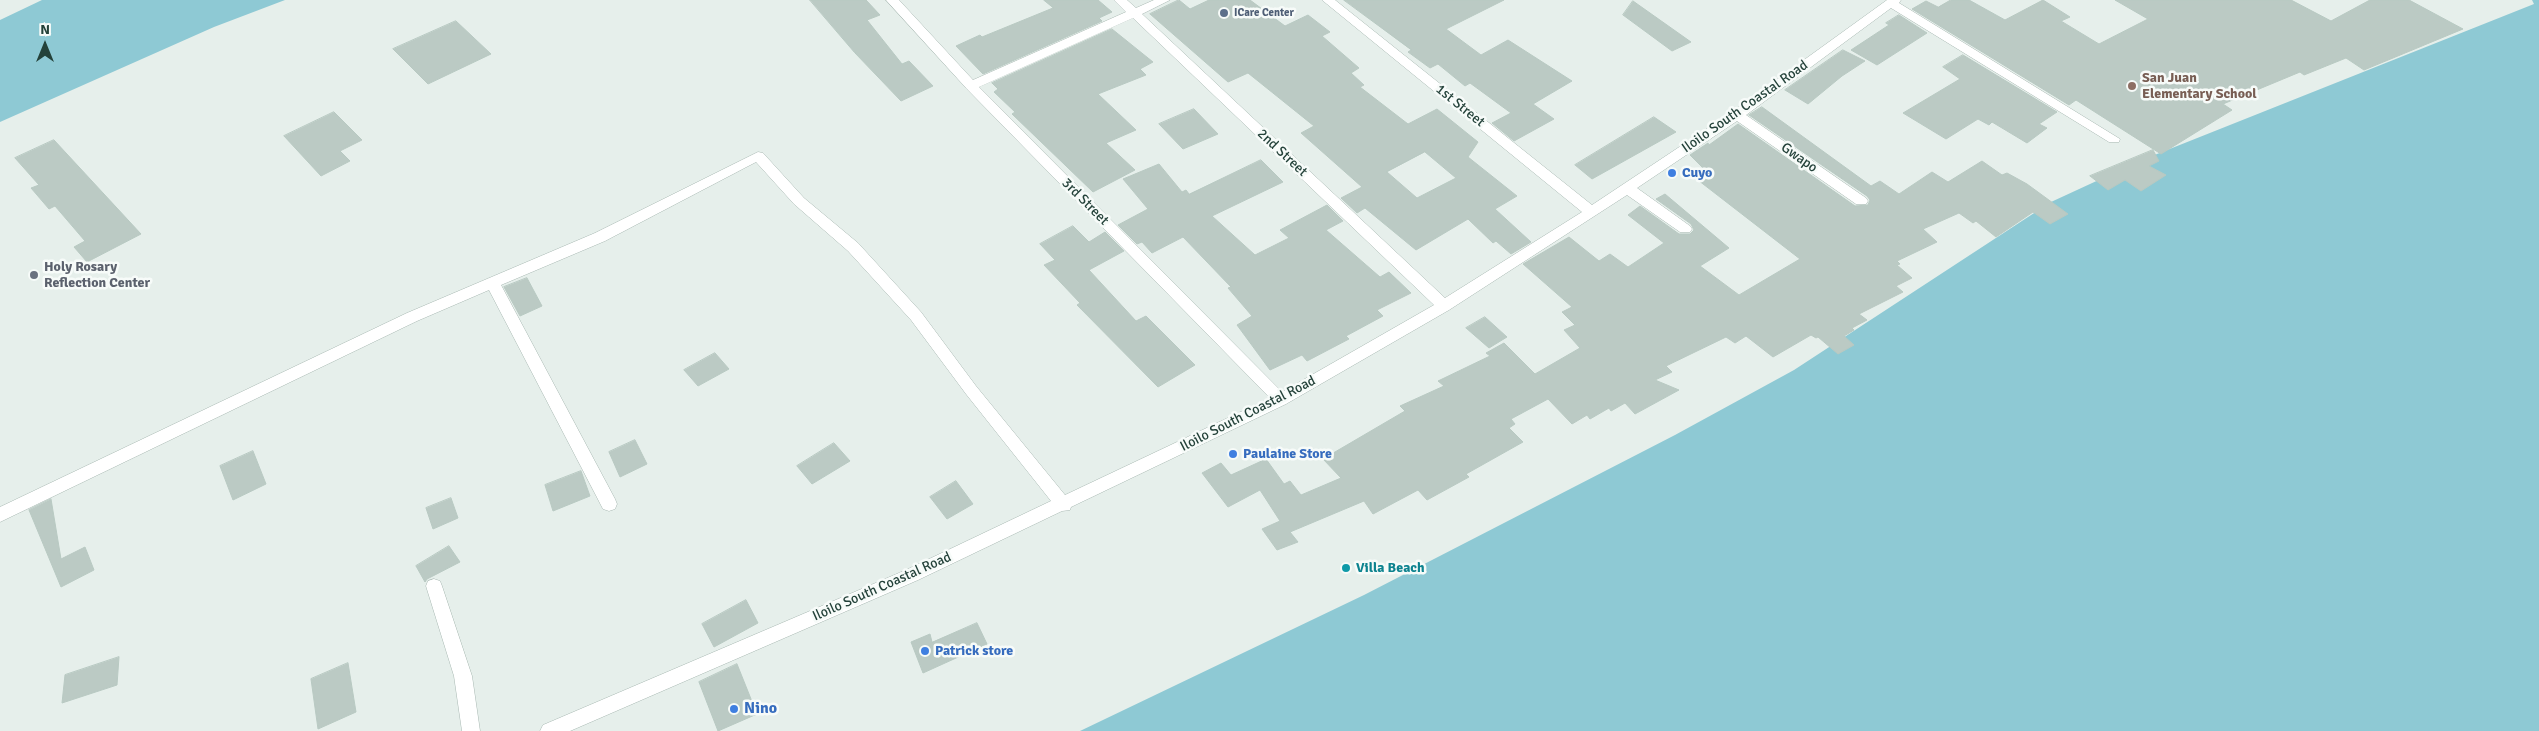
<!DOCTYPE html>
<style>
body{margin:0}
#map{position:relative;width:2539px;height:731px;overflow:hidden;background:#e6efeb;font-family:Signika,sans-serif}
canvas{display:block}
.north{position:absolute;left:20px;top:20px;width:50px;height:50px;-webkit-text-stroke:4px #f7fbf9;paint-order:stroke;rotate:0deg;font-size:14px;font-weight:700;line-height:20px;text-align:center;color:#24423a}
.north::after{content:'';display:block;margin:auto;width:18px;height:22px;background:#24423a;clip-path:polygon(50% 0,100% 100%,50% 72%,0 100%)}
</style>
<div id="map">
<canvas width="2539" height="731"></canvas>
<div class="north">N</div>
</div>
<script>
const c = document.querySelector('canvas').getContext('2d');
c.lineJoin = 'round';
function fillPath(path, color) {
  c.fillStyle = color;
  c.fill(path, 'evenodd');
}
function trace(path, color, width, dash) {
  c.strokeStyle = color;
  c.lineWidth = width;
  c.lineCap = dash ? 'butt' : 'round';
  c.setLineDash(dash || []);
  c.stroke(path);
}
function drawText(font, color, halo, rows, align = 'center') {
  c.font = font + ' Signika,sans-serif';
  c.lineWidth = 5;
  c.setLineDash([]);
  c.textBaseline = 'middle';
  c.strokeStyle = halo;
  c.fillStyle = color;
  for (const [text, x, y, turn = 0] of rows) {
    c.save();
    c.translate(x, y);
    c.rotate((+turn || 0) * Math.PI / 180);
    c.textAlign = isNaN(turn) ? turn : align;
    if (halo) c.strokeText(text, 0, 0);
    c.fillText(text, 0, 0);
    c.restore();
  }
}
fillPath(new Path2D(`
 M42 0H285L214 27 0 122V20Z
 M2532 0H2539V731H1080L1364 595 1675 435 1794 370 2051 202 2142 160 2534 4Z`), '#8ec9d4');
const building = new Path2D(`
 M810 0H866L880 15 867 20 902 64 909 61 933 86 901 101 855 53Z
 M1044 0H1098L1112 12 1099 18 1102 21 983 74 956 46 980 35 982 37 1053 8Z
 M1179 0 1190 9 1209 0H1250L1285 26 1308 15 1330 32 1322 36 1359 68 1351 73 1364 85 1360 87 1408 124 1437 109 1478 142 1468 157 1517 196 1495 209 1531 242 1511 254 1496 241 1493 243 1468 219 1416 250 1365 208 1357 213 1341 198 1362 187 1301 133 1314 126 1248 73 1228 82 1150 14ZM1425 152 1456 178 1417 198 1387 172Z
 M1344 0H1504L1446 29 1481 55 1508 40 1572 81 1533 104 1554 119 1514 141 1492 123 1511 113 1470 83 1465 86 1438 64 1430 68 1408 52 1411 50Z
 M1951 0H1969L2005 20 2043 0 2070 17 2061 21 2099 44 2148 19 2115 0H2291L2331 21 2370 0H2409L2463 29 2364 70 2346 58 2304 75 2300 72 2223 104 2232 110 2161 154 2076 100 2069 105 1912 9 1926 1 1938 7Z
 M1633 1 1691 42 1672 51 1623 15Z
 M1899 15 1927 33 1877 65 1851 50 1889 25 1886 23Z
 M456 21 491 54 428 84 393 49Z
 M1112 29 1153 62 1140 69 1146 75 1098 94 1136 130 1106 143 1135 170 1093 192 1012 114 1015 112 994 92 998 89 992 83Z
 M1843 50 1865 61 1842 76 1808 104 1785 90Z
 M1963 55 2057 112 2039 124 2047 128 2027 143 1992 122 1989 125 1978 119 1946 139 1903 113 1960 79 1943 67Z
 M1762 107 1871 186 1880 181 1899 194 1932 172 1948 182 1982 161 2002 175 2007 173 2027 184 2068 214 2050 224 2033 212 1996 237 1976 221 1973 223 1959 213 1923 229 1937 242 1897 261 1900 264 1897 265 1912 278 1896 286 1903 292 1859 314 1867 320 1852 328 1854 330 1844 336 1854 345 1838 354 1818 337 1816 338 1811 335 1773 357 1746 336 1735 343 1726 337 1666 366 1672 372 1655 380 1679 390 1635 414 1625 403 1611 411 1609 408 1590 419 1587 415 1572 424 1548 399 1511 419 1515 424 1509 428 1523 442 1466 474 1469 477 1427 500 1418 490 1373 514 1364 501 1290 532 1298 542 1277 550 1262 529 1280 521 1260 490 1228 507 1202 473 1221 463 1231 475 1266 459 1284 484 1290 481 1301 495 1341 478 1323 459 1405 411 1400 406 1444 386 1438 381 1490 356 1486 353 1504 343 1535 374 1580 348 1564 330 1575 325 1562 312 1572 307 1523 264 1569 237 1599 261 1610 254 1628 267 1664 243 1628 215 1640 206 1679 234H1690L1694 230 1691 224 1656 199 1665 194 1729 248 1700 266 1739 295 1800 259 1694 177 1705 170 1690 155 1708 143 1709 145 1738 124 1855 206 1868 205 1870 200 1867 196 1749 115Z
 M1194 109 1218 134 1183 149 1159 124Z
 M334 112 362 140 340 151 350 161 321 176 284 136Z
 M1654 117 1676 132 1592 179 1575 165Z
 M54 140 141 234 87 262 74 247 85 241 55 206 49 209 31 188 39 185 15 158Z
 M2153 150 2159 161 2149 166 2166 175 2141 191 2125 180 2108 190 2090 176Z
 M1261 160 1283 182 1212 216 1255 255 1289 238 1280 230 1327 205 1343 221 1326 230 1380 277 1389 272 1411 293 1377 310 1383 316 1346 336 1349 339 1307 361 1302 355 1270 370 1237 325 1252 316 1228 288 1231 287 1183 237 1152 253 1142 242 1137 244 1118 225 1148 209 1123 179 1159 164 1182 192 1186 190 1189 194Z
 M1073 226 1089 242 1105 232 1124 251 1089 270 1136 321 1146 316 1195 365 1158 387 1077 305 1080 303 1044 265 1055 260 1040 244Z
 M527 278 542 306 520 316 504 287Z
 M1485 317 1507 337 1489 348 1466 328Z
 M715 353 729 369 698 386 684 370Z
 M635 440 647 464 620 477 609 452Z
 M834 443 850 461 812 484 797 466Z
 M253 451 266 484 233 500 220 466Z
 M581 471 590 496 553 511 545 485Z
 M956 481 973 504 947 519 930 497Z
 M451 498 458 518 433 529 426 508Z
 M51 499 61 559 85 547 94 570 61 587 29 510Z
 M449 546 460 562 427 579 425 582 416 566Z
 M746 600 758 623 714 647 702 624Z
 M977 623 987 644 923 673 911 642 930 634 932 642Z
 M119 657 117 685 62 703 65 675Z
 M348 663 356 712 318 729 311 679Z
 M737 664 757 714 718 731 699 682Z`);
fillPath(building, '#bbcac4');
trace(building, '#b8c9c2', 1);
const minor = new Path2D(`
 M886 0H899L973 80 1126 12 1114 0H1127L1136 8 1154 0H1170L1142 14 1445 298 1582 212 1322 0H1335L1592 205 1732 112 1887 0H1901L1899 3 2120 139 2119 142H2109L1891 8 1746 115 1866 198 1868 201 1866 204H1856L1737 121 1637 188 1690 226 1692 229 1690 232H1680L1627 195 1449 310 1286 404 1071 507 1070 510 1062 511 918 580 570 731H540L543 725 906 570 1051 501 966 394 911 320 848 251 794 204 756 162 605 241 501 285 615 499 617 504 615 509 609 511 603 509 489 290 417 321 0 522V507L407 313 595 233 758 152 763 153 804 198 858 243 921 312 976 386 1065 495 1270 398 967 89ZM1133 18 1434 305 1282 392 979 87Z
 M434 579 440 581 442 586 472 676 480 731H462L454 676 426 586 428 581Z`);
trace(minor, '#a8b8b2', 1);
fillPath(minor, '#fff');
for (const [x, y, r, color] of [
 [1224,13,5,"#5c6f8a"],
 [2132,86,5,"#8d6e63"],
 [1672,173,5,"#3f7fe0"],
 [34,275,5,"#6b7280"],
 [1233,454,5,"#3f7fe0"],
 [1346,568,5,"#0f9aa8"],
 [925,651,5,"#3f7fe0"],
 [734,709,5,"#3f7fe0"]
]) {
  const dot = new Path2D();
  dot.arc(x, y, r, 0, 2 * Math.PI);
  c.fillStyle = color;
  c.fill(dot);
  trace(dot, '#f7fbf9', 2);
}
drawText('bold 11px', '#4e5e75', '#f7fbf9', [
 ["ICare Center",1234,13]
], 'left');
drawText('bold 14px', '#785e54', '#f7fbf9', [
 ["San Juan",2142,78],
 ["Elementary School",2142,94]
], 'left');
drawText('14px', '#24423a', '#f7fbf9', [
 ["1st Street",1460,106,39],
 ["Iloilo South Coastal Road",1745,107,-35],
 ["2nd Street",1282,153,43],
 ["Gwapo",1799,158,35],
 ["3rd Street",1085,202,45],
 ["Iloilo South Coastal Road",1248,414,-27],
 ["Iloilo South Coastal Road",882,587,-24]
]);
drawText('bold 14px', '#366cbe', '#f7fbf9', [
 ["Cuyo",1682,173],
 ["Paulaine Store",1243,454],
 ["Patrick store",935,651]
], 'left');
drawText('bold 14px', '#5b616d', '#f7fbf9', [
 ["Holy Rosary",44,267],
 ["Reflection Center",44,283]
], 'left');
drawText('bold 14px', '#0d838f', '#f7fbf9', [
 ["Villa Beach",1356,568]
], 'left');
drawText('bold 16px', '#366cbe', '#f7fbf9', [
 ["Nino",744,709]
], 'left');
</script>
